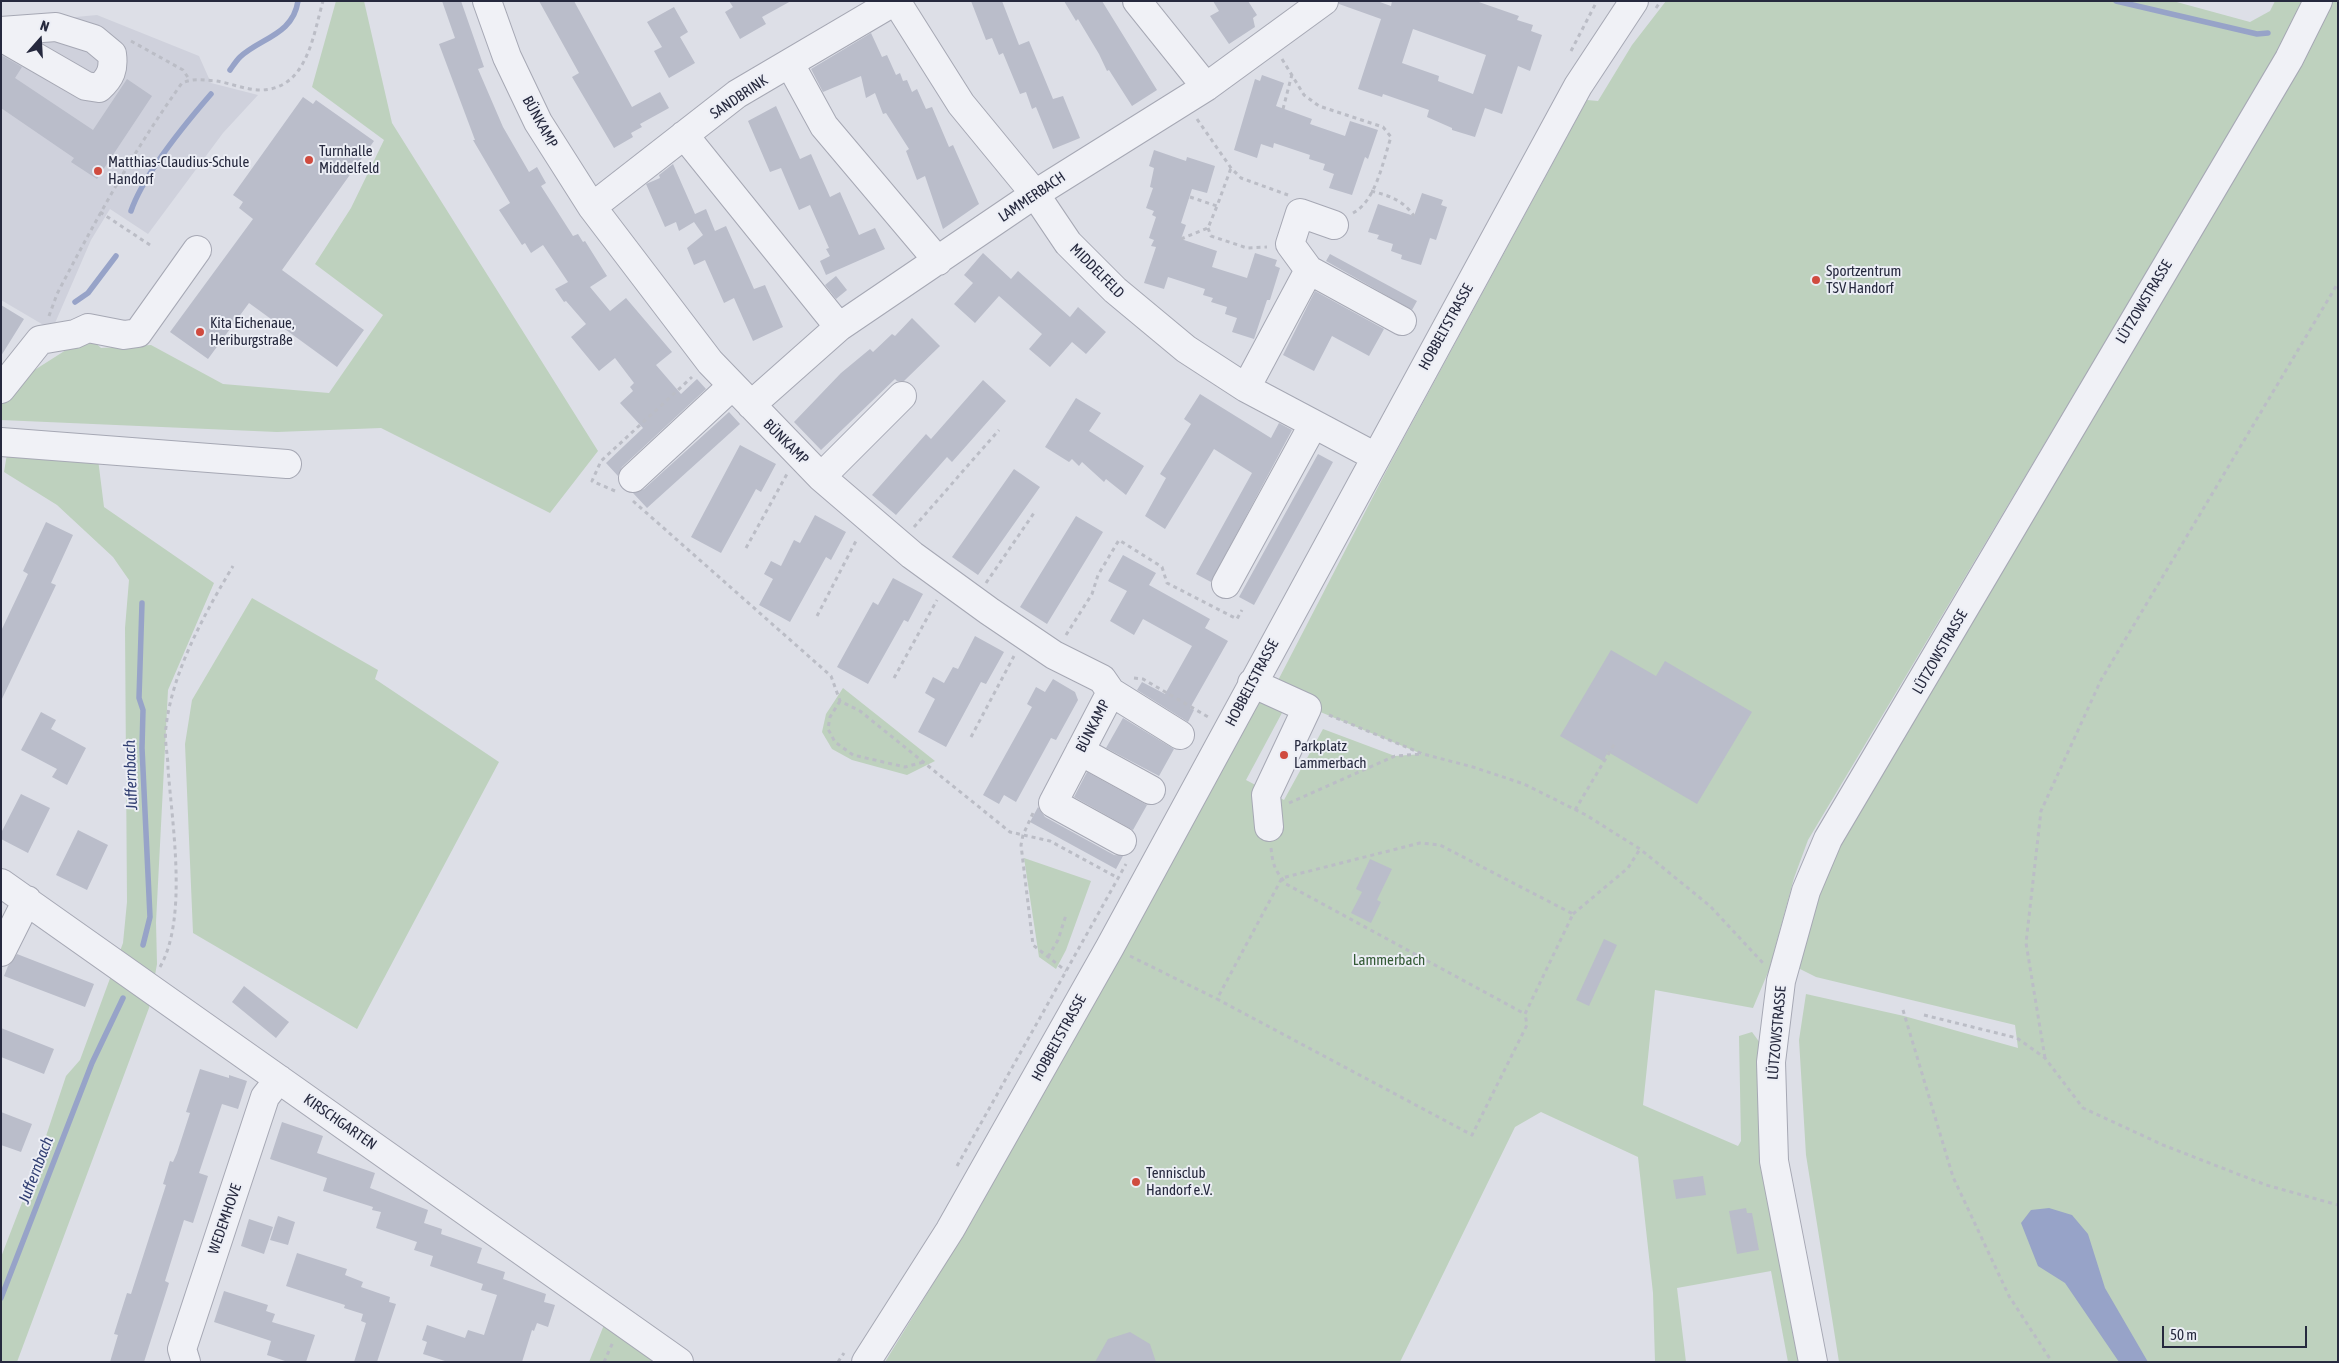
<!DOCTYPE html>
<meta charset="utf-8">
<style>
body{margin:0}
#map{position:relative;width:2339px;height:1363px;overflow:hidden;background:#dddfe7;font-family:"Asap Condensed",sans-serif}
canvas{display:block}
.frame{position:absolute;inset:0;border:2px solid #26293e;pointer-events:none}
.north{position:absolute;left:15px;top:15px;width:50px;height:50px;-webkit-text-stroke:4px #eceef5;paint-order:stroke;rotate:19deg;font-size:14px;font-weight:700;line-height:20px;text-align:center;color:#26293e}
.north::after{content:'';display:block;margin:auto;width:18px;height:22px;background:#26293e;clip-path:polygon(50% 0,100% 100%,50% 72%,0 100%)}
.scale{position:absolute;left:2162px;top:1326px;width:145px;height:22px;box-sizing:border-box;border:2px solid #26293e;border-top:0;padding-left:6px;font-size:15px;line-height:18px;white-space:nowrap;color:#26293e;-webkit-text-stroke:4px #eceef5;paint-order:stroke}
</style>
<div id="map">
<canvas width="2339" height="1363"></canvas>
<div class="frame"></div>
<div class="north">N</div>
<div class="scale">50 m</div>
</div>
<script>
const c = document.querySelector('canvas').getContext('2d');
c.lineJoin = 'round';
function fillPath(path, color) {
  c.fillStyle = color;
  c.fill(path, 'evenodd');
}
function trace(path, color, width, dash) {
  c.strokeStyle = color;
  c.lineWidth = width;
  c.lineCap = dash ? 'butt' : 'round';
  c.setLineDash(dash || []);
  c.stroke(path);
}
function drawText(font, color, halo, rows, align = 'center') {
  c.font = font + ' "Asap Condensed",sans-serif';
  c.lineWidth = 4;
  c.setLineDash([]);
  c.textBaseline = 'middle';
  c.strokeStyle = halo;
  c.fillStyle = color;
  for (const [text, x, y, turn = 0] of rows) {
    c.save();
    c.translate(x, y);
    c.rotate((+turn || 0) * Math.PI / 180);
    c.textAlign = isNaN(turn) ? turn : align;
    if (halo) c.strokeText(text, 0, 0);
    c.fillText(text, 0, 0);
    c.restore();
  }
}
fillPath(new Path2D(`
 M97 15 199 56 211 83 258 95 223 133 148 234 110 209 91 240 52 330 1 300V24Z`), '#cfd1dc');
fillPath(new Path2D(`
 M336 1H364L392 123 598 451 550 513 381 428 277 432 1 420V404L22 378 88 336 101 348 151 345 223 384 329 393 383 315 315 264 351 208 384 140 312 87Z
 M1666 1H2173L2250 22 2270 11 2275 1H2305L2267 71 1808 840 1794 878 1769 970 1753 1008 1655 990 1643 1105 1738 1146 1741 1141 1739 1036 1752 1032 1763 1047 1761 1148 1799 1362H1788L1771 1271 1677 1288 1686 1362H1655L1653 1293 1638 1157 1541 1112 1515 1127 1400 1362H885L976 1214 1255 699 1283 711 1246 780 1284 800 1323 729 1395 756 1422 754 1272 692 1393 458 1587 100 1598 101 1632 45Z
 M2330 1H2338V1362H1839L1806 1155 1799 1040 1806 994 1904 1016 2018 1048 2015 1025 1816 977 1798 968 1817 893 1838 842Z
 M7 454 98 459 104 507 214 583 168 690 156 922 157 964 149 1008 17 1362H1V1257L35 1169 66 1076 80 1060 123 943 127 902 125 628 129 580 113 557 57 505 4 472Z
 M252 598 378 670 375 679 499 762 357 1029 193 933 185 744 192 700Z
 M843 688 935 761 907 775 852 760 832 749 822 732 826 714Z
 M1024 858 1091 881 1066 950 1056 969 1039 957Z
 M606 1320 666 1362H589Z`), '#bed1be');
fillPath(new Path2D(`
 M2049 1208 2072 1215 2088 1234 2105 1288 2148 1362H2119L2065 1283 2038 1266 2021 1223 2031 1210Z`), '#97a3c8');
trace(new Path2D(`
 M2116 1 2257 34 2268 33
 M230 70C233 66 236 61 240 57 260 38 293 35 298 1
 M131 211C144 173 185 124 211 94
 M75 302 88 293 116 256
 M142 603 139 698 143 710 142 748 150 917 143 945
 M1 1298 92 1063 123 998`), '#97a3c8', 5.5);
fillPath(new Path2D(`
 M442 1H461L484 67 478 69 503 127 529 172 537 167 546 183 541 186 573 236 578 234 583 242 585 241 607 276 590 287 610 311 626 298 672 352 656 365 681 394 697 379 706 389 622 467 618 476 606 463 643 428 620 403 633 391 630 387 634 383 615 358 599 371 571 337 586 324 566 301 564 302 555 289 568 282 543 245 531 253 525 243 522 245 499 210 510 203 473 140H475L439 44 455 38Z
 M539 1H574L632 107 660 92 669 108 640 124 642 127 631 133 633 137 614 148 572 77 579 73Z
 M729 1H791L762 17 766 24 740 39 725 12 733 7Z
 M971 1H1002L1019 45 1029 41 1053 99 1063 96 1080 138 1053 149 1036 107 1032 109 1026 92 1020 94 1003 53 999 55 992 38 986 40Z
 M1064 1H1102L1157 90 1132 106 1109 70 1107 71 1099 54 1078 19 1076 21Z
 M1213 1H1248L1257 15 1253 18 1255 27 1229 44 1210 16 1219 11Z
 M1339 1H1377L1391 6 1392 1H1476L1519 16 1517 20 1533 25 1531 31 1542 35 1530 71 1518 66 1502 114 1485 108 1475 137 1452 130V128L1427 117 1429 110 1383 94 1382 97 1358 89 1381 19 1339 4ZM1413 29 1486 55 1473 94 1438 81 1439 76 1402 63Z
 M674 7 688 32 680 37 695 63 669 78 654 51 662 47 647 22Z
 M871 33 882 57 887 55 896 75 900 73 903 81 907 80 912 92 917 89 926 109 932 107 949 147 953 145 979 204 943 229 925 176 917 180 906 151 909 149 886 113 883 114 875 93 866 98 861 76 823 92 811 69Z
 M1 55 22 67 15 78 93 130 127 79 152 96 97 179 71 162 74 158 1 108Z
 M1262 75 1284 83 1276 106 1312 119 1310 124 1345 136 1350 121 1378 130 1368 159 1365 157 1352 195 1329 188 1334 174 1323 170 1325 164 1309 159 1310 155 1274 143 1273 148 1261 144 1257 158 1234 150 1255 79 1260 81Z
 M303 97 313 104 316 100 374 141 282 270 364 330 337 367 249 303 208 359 170 332 253 219 239 208 243 202 233 195Z
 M776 106 800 159 811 154 830 197 840 192 859 235 875 228 885 249 826 275 820 261 830 256 826 249 829 248 810 205 799 210 781 168 770 172 748 121Z
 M1154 150 1186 161 1187 157 1215 166 1207 193 1192 189 1181 223 1186 225 1181 239 1217 251 1212 267 1247 278 1255 253 1277 260 1275 266 1280 268 1270 300H1267L1254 339 1232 332 1237 318 1225 314 1227 307 1211 302 1213 298 1203 295 1205 289 1168 277 1164 289 1144 283 1156 247 1151 246 1154 240 1149 238 1156 217 1152 215 1154 211 1146 208 1153 188 1150 187 1154 168 1149 166Z
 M673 164 695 214 706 209 715 231 726 226 754 289 765 285 783 327 753 341 734 298 724 303 705 260 694 265 687 248 703 235 694 222 679 231 676 222 665 227 646 184 660 178 659 175Z
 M1422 193 1443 200 1441 205 1447 207 1436 240 1430 238 1421 265 1401 259 1402 255 1391 251 1393 244 1377 239 1379 235 1368 232 1378 204 1414 216Z
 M983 253 1011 279 1018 271 1070 317 1078 307 1106 332 1086 354 1072 342 1050 367 1029 349 1042 334 999 296 975 323 954 304 973 283 964 275Z
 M1330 254 1417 301 1412 310 1326 261Z
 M836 276 847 290 836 299 825 285Z
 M1315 291 1384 329 1369 356 1332 336 1314 371 1283 355Z
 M1 305 24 319 1 356Z
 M912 318 940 346 904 381H897L895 379 821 450 794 422 841 373 870 349 873 352 892 334 895 336Z
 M983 380 1006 401 952 462 947 457 896 515 872 495 926 434 931 439Z
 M1200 394 1271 438 1279 423 1292 430 1211 582 1196 574 1252 473 1214 449 1165 529 1145 516 1166 478 1160 474 1191 424 1184 419Z
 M1076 398 1101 413 1089 431 1144 466 1126 495 1106 479 1104 482 1082 462 1079 466 1072 459 1069 462 1045 447Z
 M729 412 740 424 647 508 633 493 644 489Z
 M740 445 776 464 761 492 756 489 721 553 691 537Z
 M1318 454 1333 462 1254 605 1239 597Z
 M1014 469 1040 487 978 575 952 557Z
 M815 515 846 532 831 560 826 557 790 622 759 605 773 579 764 574 771 561 781 566 794 540 800 543Z
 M1076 516 1103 532 1047 624 1020 607Z
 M46 522 73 535 51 583 56 585 1 701V631L28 574 23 571Z
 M1123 555 1156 573 1149 585 1210 619 1205 628 1228 641 1190 708 1194 710 1188 722 1137 690 1142 682 1165 694 1192 646 1143 619 1134 635 1110 621 1127 591 1108 581Z
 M893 578 923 594 908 622 904 620 868 684 837 667 873 602 878 605Z
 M975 636 1004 652 986 684 981 682 946 747 918 732 935 699 925 693 933 677 944 683 953 667 958 669Z
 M1611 650 1656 676 1665 661 1752 712 1697 804 1608 752 1603 761 1560 736Z
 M1053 679 1075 692 1078 700 1056 740 1051 738 1016 802 1004 795 999 804 983 795 1032 707 1027 704 1036 687 1045 692Z
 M41 712 56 720 51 729 86 748 67 785 52 777 57 769 21 750Z
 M1123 718 1174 749 1159 776 1106 748Z
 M1087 772 1147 805 1133 830 1074 797Z
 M21 794 50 808 28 853 1 839V833Z
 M1038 807 1045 817 1114 855 1123 856 1116 869 1030 822Z
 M78 830 108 845 87 890 56 875Z
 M1370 859 1392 869 1377 900 1381 902 1371 923 1351 913 1362 892 1356 889Z
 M1604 939 1617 945 1589 1006 1576 1000Z
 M17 954 94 984 85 1007 4 976 8 966Z
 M244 986 289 1022 276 1038 232 1002Z
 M1 1028 54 1049 44 1074 1 1057Z
 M200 1069 229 1078V1075L247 1081 238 1109 222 1104 199 1173 208 1176 193 1223 184 1220 165 1281 169 1283 144 1362H110L118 1335 114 1334 127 1293 131 1294 166 1185 163 1184 170 1161 173 1162 177 1153 190 1113 186 1112Z
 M1 1112 32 1124 21 1152 1 1145Z
 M282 1122 323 1136 317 1153 375 1173 370 1188 428 1210 424 1223 442 1229 441 1234 482 1248 477 1263 505 1272 503 1279 546 1294 544 1302 555 1305 548 1327 537 1323 534 1331 532 1330 522 1362H448L423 1354 427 1342 422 1340 427 1325 465 1338 468 1330 484 1335 497 1295 481 1290 483 1284 430 1266 433 1256 414 1250 417 1242 376 1228 381 1212 372 1210 373 1207 323 1191 327 1178 270 1159Z
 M1703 1176 1706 1195 1676 1199 1673 1180Z
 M1746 1208 1747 1213H1752L1759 1250 1737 1254 1729 1211Z
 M278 1216 295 1222 288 1245 270 1240Z
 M249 1219 273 1227 264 1254 241 1246Z
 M297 1253 347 1269 345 1275 363 1282 361 1287 390 1297 389 1302 396 1304 377 1362H354L366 1323 361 1321 363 1314 344 1308 345 1305 286 1286Z
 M224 1291 268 1305 266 1311 275 1314 272 1322 315 1335 306 1362H288L267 1355 271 1341 214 1322Z
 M1130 1332 1150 1344 1156 1362H1095L1108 1339Z`), '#babdca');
const minor = new Path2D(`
 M487 1 507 57 538 122 592 207 710 362 821 477 912 555 989 611 1054 655 1102 679 1111 692 1053 803 1122 841
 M896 1 961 104 1035 194 1068 243 1115 290 1186 349 1246 388 1376 457
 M1137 1 1206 87
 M1 31 56 27 94 39 112 54C114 69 111 77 99 88L86 86 1 37
 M790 64 824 126 938 261
 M684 135 839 327
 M592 207 737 94 895 1
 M1309 270 1402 321
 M1246 388 1309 270 1290 244 1300 213 1334 225
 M1 389 40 340 75 334 88 328 124 335 138 333 197 250
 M751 405 839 327 1035 194 1206 87 1324 1
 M1 442 287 464
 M821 477 902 396
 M633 478 732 386
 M1226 584 1313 425
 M1252 683 1307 708 1266 795 1269 827
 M1111 692 1180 735
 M1080 751 1151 790
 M1 883 679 1362
 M1 952 27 900
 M186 1362 182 1349 265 1097 279 1079
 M866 1362 950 1230 1110 947 1578 86 1634 1
 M1813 1362 1774 1161 1771 1062 1781 981 1806 891 1828 839 2289 59 2318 1`);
trace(minor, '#a6a8b4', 30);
trace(new Path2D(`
 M1656 8 1661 1
 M131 41 183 70 189 79
 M1571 51 1597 1
 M1282 59 1304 95 1319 106 1383 127 1391 137C1383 161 1376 201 1353 213
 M1283 109 1292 74
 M1197 119 1231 168 1241 178 1288 195
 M1371 191C1390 196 1403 200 1414 216
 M1190 197 1217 206 1231 168
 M100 212 150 245
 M1208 228 1211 236 1247 248 1267 247
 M1181 239 1208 228 1217 206
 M49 316 57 294C95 221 134 150 182 83 193 78 204 80 216 81 230 83 246 90 261 90 307 89 313 36 323 1
 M615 491 592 481 601 461 692 377
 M633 501 831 676 840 701 860 711 1010 832 1050 841 1118 878
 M914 527 999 430
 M746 548 787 474
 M986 583 1034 513
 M817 616 857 539
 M1066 635 1092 594 1098 575 1119 540 1162 567 1167 583 1237 619 1242 610
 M894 678 937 600
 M1134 678 1143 679 1210 718
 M840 701 830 717 828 729 835 742 853 755 905 767 924 762
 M1329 715 1423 754 1473 767 1524 784 1586 815 1640 849 1710 906 1763 963
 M971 737 1014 656
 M1289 803 1395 756 1422 754
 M1575 810 1615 743
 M1033 813 1023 835 1021 845 1033 945 1066 971
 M1271 848C1273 867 1275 869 1286 884L1525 1014 1573 914 1440 845 1420 843 1282 878 1217 999 1472 1135 1527 1025 1525 1014
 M1573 914 1628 868 1640 849
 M1130 956 1217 999
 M1048 957 1058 940 1066 915
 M160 967C188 918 172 824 168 768 168 755 164 740 166 727 172 672 205 613 233 566
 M1903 1010 1953 1177 2009 1296 2052 1362
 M1924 1015 2017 1038 2045 1058 2083 1108 2163 1145 2266 1185 2338 1205
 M2045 1058 2026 943 2041 811 2101 680 2338 283
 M957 1166 1126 864
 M604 1362 613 1342
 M838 1362 844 1353`), '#bbbdc6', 3, [4, 4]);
trace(minor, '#f0f1f6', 28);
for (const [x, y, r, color] of [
 [309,160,5,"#d04b3f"],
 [98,171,5,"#d04b3f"],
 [1816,280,5,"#d04b3f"],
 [200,332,5,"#d04b3f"],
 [1284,755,5,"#d04b3f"],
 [1136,1182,5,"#d04b3f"]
]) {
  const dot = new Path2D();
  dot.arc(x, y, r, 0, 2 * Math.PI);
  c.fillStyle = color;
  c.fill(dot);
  trace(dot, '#eceef5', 2);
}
drawText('15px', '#26293e', '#eceef5', [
 ["SANDBRINK",739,97,-34],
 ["BÜNKAMP",540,122,61],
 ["LAMMERBACH",1032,197,-34],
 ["MIDDELFELD",1097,271,45],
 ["LÜTZOWSTRASSE",2144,302,-59],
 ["HOBBELTSTRASSE",1446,327,-61],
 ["BÜNKAMP",786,442,45],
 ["LÜTZOWSTRASSE",1940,652,-60],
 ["HOBBELTSTRASSE",1252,683,-62],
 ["BÜNKAMP",1093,726,-63],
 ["LÜTZOWSTRASSE",1777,1033,-85],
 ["HOBBELTSTRASSE",1059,1038,-61],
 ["KIRSCHGARTEN",340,1122,35],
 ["WEDEMHOVE",225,1219,-71]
]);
drawText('15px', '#26293e', '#eceef5', [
 ["Turnhalle",319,151],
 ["Middelfeld",319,168],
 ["Matthias-Claudius-Schule",108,162],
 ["Handorf",108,179],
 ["Sportzentrum",1826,271],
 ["TSV Handorf",1826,288],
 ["Kita Eichenaue,",210,323],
 ["Heriburgstraße",210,340],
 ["Parkplatz",1294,746],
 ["Lammerbach",1294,763],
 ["Tennisclub",1146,1173],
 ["Handorf e.V.",1146,1190]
], 'left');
drawText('15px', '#335a35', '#eceef5', [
 ["Lammerbach",1389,960]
]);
drawText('italic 16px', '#303e72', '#eceef5', [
 ["Juffernbach",131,775,-92],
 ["Juffernbach",36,1170,-69]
]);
</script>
